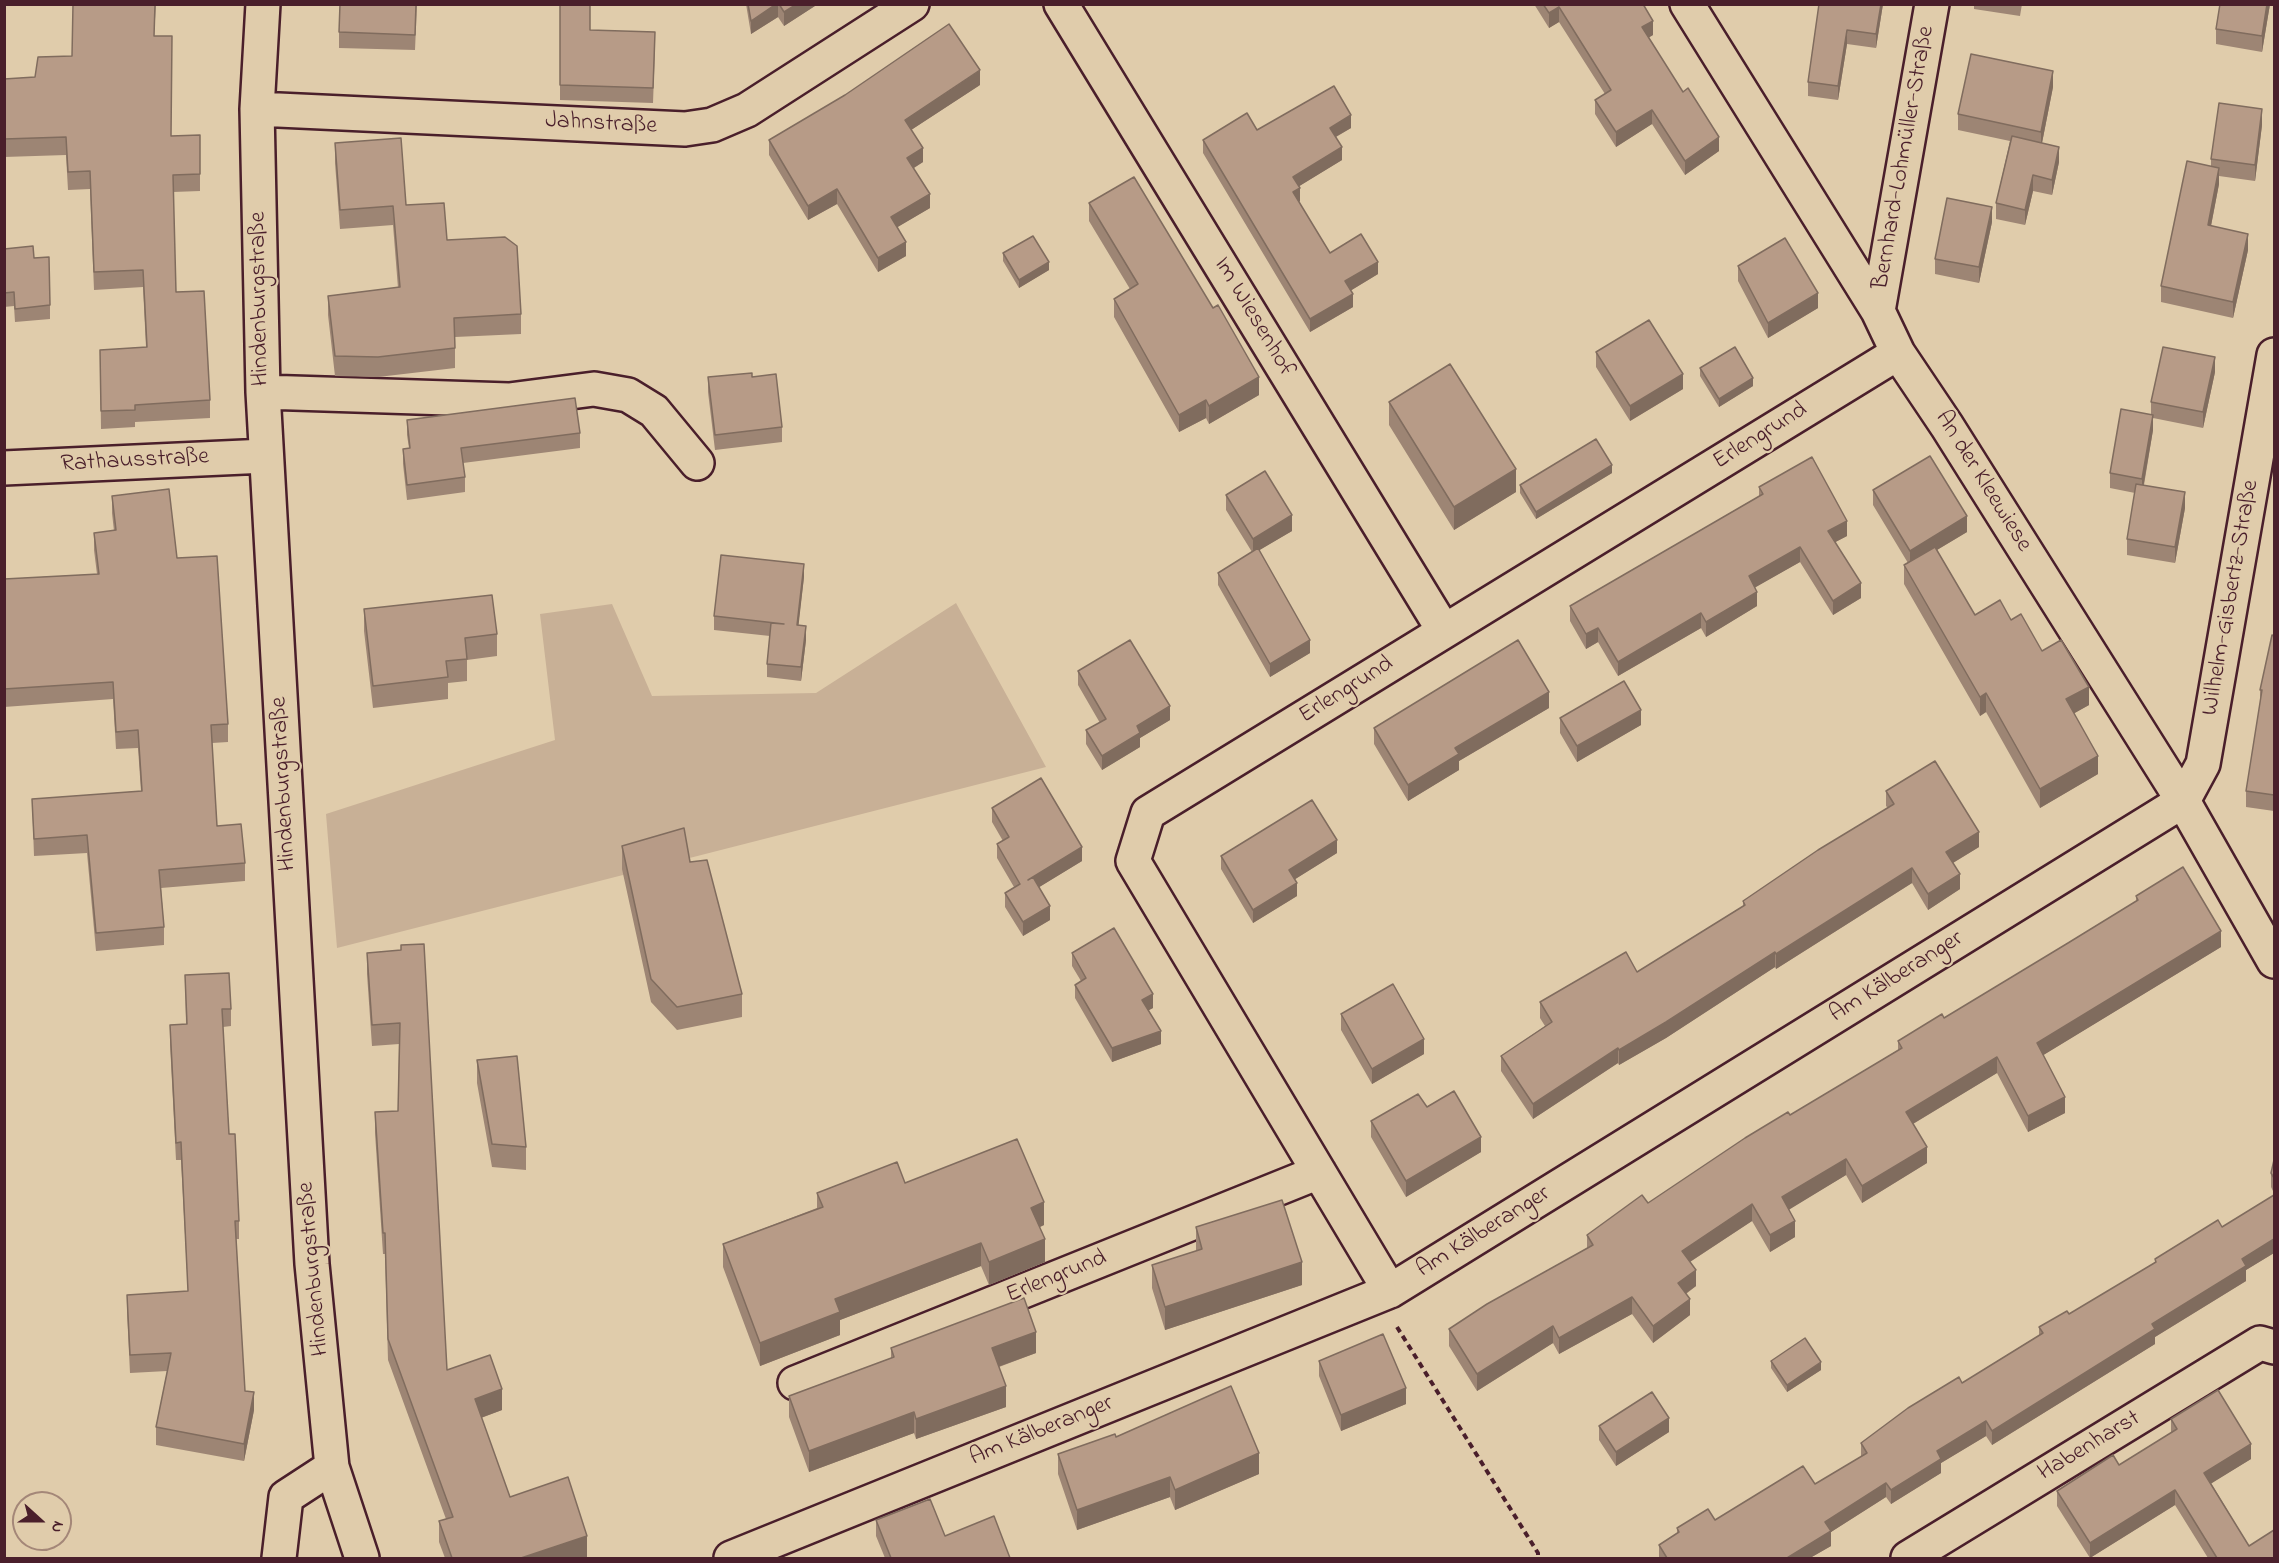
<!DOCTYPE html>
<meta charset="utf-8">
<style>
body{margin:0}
#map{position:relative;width:2279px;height:1563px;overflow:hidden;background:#e0ccab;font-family:"Indie Flower",sans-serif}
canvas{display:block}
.frame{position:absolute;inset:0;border:6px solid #4a1f2b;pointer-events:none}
.north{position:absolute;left:12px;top:1491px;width:60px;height:60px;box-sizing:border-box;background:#e0ccab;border:2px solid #a48778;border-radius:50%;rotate:111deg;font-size:16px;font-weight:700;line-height:24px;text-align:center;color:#4a1f2b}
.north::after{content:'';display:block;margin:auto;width:21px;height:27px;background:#4a1f2b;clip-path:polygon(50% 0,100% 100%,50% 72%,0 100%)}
</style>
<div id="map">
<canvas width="2279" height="1563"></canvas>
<div class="frame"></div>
<div class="north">N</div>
</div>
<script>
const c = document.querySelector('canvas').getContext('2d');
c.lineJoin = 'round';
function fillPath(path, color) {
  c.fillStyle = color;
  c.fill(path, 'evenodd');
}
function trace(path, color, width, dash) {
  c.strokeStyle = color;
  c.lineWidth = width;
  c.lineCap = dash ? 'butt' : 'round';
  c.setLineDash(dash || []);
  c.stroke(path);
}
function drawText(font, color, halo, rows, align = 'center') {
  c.font = font + ' "Indie Flower",sans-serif';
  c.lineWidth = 4.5;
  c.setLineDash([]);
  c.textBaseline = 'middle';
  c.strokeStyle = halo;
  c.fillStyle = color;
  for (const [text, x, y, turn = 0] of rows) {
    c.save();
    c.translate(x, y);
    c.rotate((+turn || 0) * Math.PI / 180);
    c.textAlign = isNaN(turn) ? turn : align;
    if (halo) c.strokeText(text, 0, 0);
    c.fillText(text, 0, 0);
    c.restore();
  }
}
fillPath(new Path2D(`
 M956 603 1046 767 337 948 326 814 555 740 540 614 612 604 652 696 816 693Z`), '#c8b096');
const minor = new Path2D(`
 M263 4 257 109 263 392 312 1264 332 1467 362 1558
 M1061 4 1444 631
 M1687 4 1878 311 1898 353 1947 426 2183 801 2274 961
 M257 109 685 129 712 125 747 110 912 4
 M1878 311 1932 4
 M263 392 509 400 594 389 628 395 654 411 697 463
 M4 468 266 456
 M1390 1291 1133 861 1148 813 1898 353
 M795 1383 1319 1172
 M279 1558 286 1497 332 1467
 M731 1558 1390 1291 2183 801 2203 764 2274 355
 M1908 1558 2260 1343 2274 1347`);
trace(minor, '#4a1f2b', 38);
trace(new Path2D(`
 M1397 1327 1538 1553V1558`), '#4a1f2b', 4, [6, 4.5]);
trace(minor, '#e0ccab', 33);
fillPath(new Path2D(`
 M156 4 154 36 171 136 200 135V191L173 192 176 292 210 400V418L135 422V427L101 429 100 350 146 347 143 287 94 290 90 189 68 190 66 155 4 157V79L35 77 72 56Z
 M417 4 415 50 339 48V32Z
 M560 4 590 30 655 48 653 103 560 100Z
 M746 4H818L784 26 778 17 751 34Z
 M1534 4H1643L1653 35 1648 37 1719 151 1685 175 1652 124 1616 147 1595 114V100L1605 94 1559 22 1549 28Z
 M1819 4H1883L1876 48 1847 44 1838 100 1808 96V82Z
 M1974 4H2022L2020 16 1974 9Z
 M2220 4H2270L2262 52 2216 44V29Z
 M980 85 911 130 923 162 914 168 930 208 897 227 906 256 878 272 837 204 808 220 769 155V140Z
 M2053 87 2042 143 2059 162 2052 195 2033 191 2025 225 1996 219V203L2010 141 1958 130V114Z
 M2262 125 2255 181 2219 176V184L2211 226 2248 250 2233 318 2161 302V286L2211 166V159Z
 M1351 128 1336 137 1342 160 1299 186 1300 201 1299 202 1330 253 1378 274 1350 291 1353 307 1310 332 1203 153V140L1257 130Z
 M335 143 447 240 521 314V334L455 337V368L378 377 335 376 328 315V296L398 288 393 225 340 229 335 163Z
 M1089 203 1259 395 1209 424 1206 418 1179 432 1114 317V299L1130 289 1089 221Z
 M1992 222 1979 283 1935 274V259Z
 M4 249 34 258 50 305V319L15 322 14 306 4 307Z
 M1003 253 1049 270 1019 288 1003 261Z
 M1738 266 1818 308 1768 338 1738 281Z
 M1596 352 1683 389 1630 421 1596 367Z
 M1700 368 1753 386 1719 407 1700 376Z
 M2215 372 2203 428 2153 418V430L2144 485 2185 508 2175 563 2127 555V539L2135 493 2110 488V473L2151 414V402Z
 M708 377H752L782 427V442L715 450 708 392Z
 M1389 402 1516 492 1454 530 1389 425Z
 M407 420 580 433V448L463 463 465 477V492L407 500 403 464V449L409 448 407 435Z
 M1612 473 1536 519 1520 493V485Z
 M1759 487 1847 536 1835 542 1861 598 1833 615 1800 562 1755 587 1757 606 1706 637 1701 628 1618 676 1598 642 1586 649 1570 621V606L1759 496Z
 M1873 490 1967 532 1937 550 1975 615 2011 620 2042 651 2089 705 2074 713 2098 774 2040 808 1986 712 1980 716 1904 584V565L1908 563 1873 505Z
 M1226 495 1292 531 1259 550 1310 653 1270 677 1218 585V573L1252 552 1226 510Z
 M112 496 177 558 228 724V742L212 743 217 826 245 863V881L161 888 164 927V945L96 951 87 853 34 856 32 799 141 791 138 748 116 749 113 699 4 707V579L97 574 94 550V533L114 531 112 513Z
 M804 577 798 626 806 640 801 681 767 677V664L770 636 714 630V616Z
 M364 609 497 634V656L467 660V681L448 683V699L373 708 364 631Z
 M2274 636V811L2246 807V791L2260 705V690Z
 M1078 671 1170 720 1140 738V747L1102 770 1086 744V730L1100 723 1078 685Z
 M1549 708 1459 761V770L1408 801 1374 744V728Z
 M1560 718 1641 725 1577 762 1560 733Z
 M1886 791 1979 847 1953 863 1960 889 1928 910 1912 883 1776 969 1775 967 1666 1038 1619 1065 1618 1063 1533 1119 1501 1071V1056L1545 1026 1540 1018V1002L1637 972 1743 906V901L1888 808 1886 806Z
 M992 808 1082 861 1039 887 1050 920 1023 936 1005 907V893L1014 887 997 858V844L1003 841 992 822Z
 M622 846 690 862 742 994V1017L677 1030 651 1002 622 869Z
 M1337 853 1295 879 1297 896 1253 923 1221 869V856Z
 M2136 896 2221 947 2043 1055 2065 1113 2028 1132 1997 1073 1913 1124 1927 1163 1862 1203 1846 1175 1789 1209 1795 1237 1770 1252 1752 1221 1690 1262 1696 1286 1686 1294 1690 1315 1653 1343 1632 1314 1559 1354 1553 1343 1477 1391 1449 1346V1329L1587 1248V1235L1648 1203 1898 1050V1041L1944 1018 2068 943 2136 901Z
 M401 950 447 1370 502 1410 481 1418 510 1497 587 1557 583 1558H445L439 1542V1521L446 1519 388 1360 385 1254H383L375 1133V1112L398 1111 399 1044 372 1046 367 974V953Z
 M1072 953 1153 1008 1148 1010 1161 1044 1112 1062 1075 998V985L1081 981 1072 966Z
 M185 975 231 1009V1026L223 1027 229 1134 239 1221V1239H236L245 1391 254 1410 244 1461 156 1445V1427L167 1371 130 1373 127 1312V1295L188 1291 181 1160H176L170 1043V1025L186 1024Z
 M1341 1014 1424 1054 1372 1084 1341 1030Z
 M477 1060 526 1147V1170L492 1167 477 1083Z
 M1427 1107 1481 1152 1406 1197 1371 1137V1121Z
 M2274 1160V1193L2271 1187V1173Z
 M905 1183 1044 1225 1040 1227 1045 1262 989 1285 981 1266 840 1320V1335L760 1366 723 1267V1244L817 1208V1193Z
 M2274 1195V1253L2246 1270V1281L2155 1337V1344L1992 1445 1986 1436 1941 1463V1473L1891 1504 1886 1497 1831 1532V1546L1810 1558H1659V1545L1677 1534V1528L1715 1520 1815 1484 1861 1457V1443L1962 1383 2039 1335V1327L2069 1314 2155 1263V1259L2222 1227Z
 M1196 1227 1302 1285 1165 1330 1152 1288V1265L1196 1251Z
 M891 1348 1036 1353 999 1367 1006 1407 916 1439 914 1433 809 1472 789 1417V1396L891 1358Z
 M1319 1361 1406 1404 1341 1431 1319 1376Z
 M1771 1361 1821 1370 1787 1392 1771 1368Z
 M2171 1419 2251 1459 2211 1483 2249 1546 2274 1558H2208L2175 1505 2090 1558 2057 1506V1491L2119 1465 2171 1433Z
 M1599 1426 1669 1432 1616 1466 1599 1440Z
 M1116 1437 1259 1474 1175 1510 1170 1497 1077 1530 1058 1474V1454Z
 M876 1520 945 1536 1010 1558H885L876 1536Z`), '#9d8574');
fillPath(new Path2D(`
 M776 4H778V17L751 34V21Z
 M797 4H818L784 26V12Z
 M1881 4H1883L1876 48V34Z
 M2267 4H2270L2262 52V36Z
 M1559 7V22L1549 28V13Z
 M1653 21V35L1642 42V27Z
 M1847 30V44L1838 100V86Z
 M980 70V85L905 134V120Z
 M2053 71V87L2041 148V132Z
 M2262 109V125L2255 181V165Z
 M1652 110V124L1616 147V132Z
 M1351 115V128L1330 140V128Z
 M1719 137V151L1685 175V161Z
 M1342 147V160L1293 190V177Z
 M2059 147V162L2052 195V180Z
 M923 148V162L907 172V158Z
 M2219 168V184L2208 241V225Z
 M2033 175V191L2025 225V210Z
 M1300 188V201L1293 205V192Z
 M837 189V204L808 220V206Z
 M930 194V208L891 231V217Z
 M1992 207V222L1979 283V267Z
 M2248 234V250L2233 318V302Z
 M906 242V256L878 272V258Z
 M1049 262V270L1019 288V280Z
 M1378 262V274L1345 294V281Z
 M1818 293V308L1768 338V323Z
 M1353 294V307L1310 332V319Z
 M2215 357V372L2203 428V412Z
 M1683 374V389L1630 421V406Z
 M1259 377V395L1209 424V406Z
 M1753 378V386L1719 407V399Z
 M1206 400V418L1179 432V415Z
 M2153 415V430L2142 494V479Z
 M1612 465V473L1536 519V512Z
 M1516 469V492L1454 530V507Z
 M2185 492V508L2175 563V547Z
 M1292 515V531L1253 554V539Z
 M1967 516V532L1910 566V551Z
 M1847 521V536L1828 546V531Z
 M1800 547V562L1749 591V576Z
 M804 564V577L797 639V625Z
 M1861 583V598L1833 615V601Z
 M1757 592V606L1706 637V622Z
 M1701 613V628L1618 676V662Z
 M806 626V640L801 681V667Z
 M1598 628V642L1586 649V634Z
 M1310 640V653L1270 677V664Z
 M2089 687V705L2066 718V699Z
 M1549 692V708L1459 761V770L1408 801V785L1455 748Z
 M1986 693V712L1980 716V697Z
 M1170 706V720L1140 738V747L1102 770V756L1137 726Z
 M1641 710V725L1577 762V746Z
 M2098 756V774L2040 808V789Z
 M1979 832V847L1946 867V852Z
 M1337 840V853L1289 883V870Z
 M1082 847V861L1028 894V880Z
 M1912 868V883L1776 969V954Z
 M1960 874V889L1928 910V894Z
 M1297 883V896L1253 923V910Z
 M1050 906V920L1023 936V922Z
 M2221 931V947L2037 1059V1043Z
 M1775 952V967L1666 1038 1619 1065V1050Z
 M1153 994V1008L1142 1014V1000Z
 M1161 1031V1044L1112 1062V1048Z
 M1424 1039V1054L1372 1084V1069Z
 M1618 1048V1063L1533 1119V1104Z
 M1997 1057V1073L1906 1128V1112Z
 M2065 1097V1113L2028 1132V1116Z
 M1481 1137V1152L1406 1197V1181Z
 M1927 1147V1163L1862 1203V1186Z
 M1846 1159V1175L1782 1214V1197Z
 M1044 1202V1225L1031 1231V1208Z
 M1752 1204V1221L1682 1267V1251Z
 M1795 1221V1237L1770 1252V1235Z
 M1045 1239V1262L989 1285V1262Z
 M2274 1239V1253L2246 1270V1281L2155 1337V1344L1992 1445V1431L2152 1324 2242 1259Z
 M981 1243V1266L840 1320V1335L760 1366V1343L835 1299Z
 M1302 1262V1285L1165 1330V1307Z
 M1696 1270V1286L1678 1299V1283Z
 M1632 1297V1314L1559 1354V1338Z
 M1690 1299V1315L1653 1343V1326Z
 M1553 1326V1343L1477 1391V1374Z
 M1036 1332V1353L992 1369V1348Z
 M1821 1362V1370L1787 1392V1385Z
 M1006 1386V1407L916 1439V1419Z
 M1406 1388V1404L1341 1431V1415Z
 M502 1389V1410L475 1420V1399Z
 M254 1392V1410L244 1461V1444Z
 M914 1412V1433L809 1472V1451Z
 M1669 1418V1432L1616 1466V1452Z
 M1986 1421V1436L1941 1463V1473L1891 1504V1490L1937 1451Z
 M2251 1444V1459L2204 1488V1473Z
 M1259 1453V1474L1175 1510V1490Z
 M1170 1477V1497L1077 1530V1510Z
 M1886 1483V1497L1831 1532V1546L1810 1558H1787L1825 1522Z
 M2175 1490V1505L2090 1558V1543Z
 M587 1536V1557L583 1558H521Z`), '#806c5e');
const building = new Path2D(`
 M73 4H155L154 36H172L171 136 200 135V174L173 175 176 292 204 291 210 400 135 405V410L101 411 100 350 147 347 143 270 94 272 90 171 68 172 66 137 4 139V79L35 77 38 57 72 56Z
 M340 4H416L415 35 339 32Z
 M560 4H590V30L655 32 653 88 560 85Z
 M748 4H776L751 21Z
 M779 4H797L784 12Z
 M1543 4H1643L1653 21 1642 27 1683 92 1688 88 1719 137 1685 161 1652 110 1616 132 1595 100 1611 90 1559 7 1549 13Z
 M1819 4H1881L1876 34 1847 30 1838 86 1808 82Z
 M2220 4H2267L2262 36 2216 29Z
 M949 24 980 70 905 120 923 148 907 158 930 194 891 217 906 242 878 258 837 189 808 206 769 140 845 95Z
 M1971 54 2053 71 2041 132 1958 114Z
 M1334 86 1351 115 1330 128 1342 147 1293 177 1300 188 1293 192 1330 253 1361 234 1378 262 1345 281 1353 294 1310 319 1203 140 1247 113 1257 130Z
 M2219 103 2262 109 2255 165 2211 159Z
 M2012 136 2059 147 2052 180 2033 175 2025 210 1996 203Z
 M401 138 406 205 444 203 447 240 505 237 517 246 521 314 454 318 455 348 378 357 335 356 328 296 400 287 393 206 340 210 335 143Z
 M2187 161 2219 168 2208 225 2248 234 2233 302 2161 286Z
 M1134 177 1213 308 1218 305 1259 377 1209 406 1206 400 1179 415 1114 299 1138 284 1089 203Z
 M1947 198 1992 207 1979 267 1935 259Z
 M1033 236 1049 262 1019 280 1003 253Z
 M1785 238 1818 293 1768 323 1738 266Z
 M33 246 34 258 49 257 50 305 15 309 14 292 4 293V249Z
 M1649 320 1683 374 1630 406 1596 352Z
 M1735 347 1753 378 1719 399 1700 368Z
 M2163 347 2215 357 2203 412 2151 402Z
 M1450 364 1516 469 1454 507 1389 402Z
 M752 373V377L776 374 782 427 715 435 708 377Z
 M575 398 580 433 461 448 465 477 407 485 403 449 410 448 407 420Z
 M2121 409 2153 415 2142 479 2110 473Z
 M1596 439 1612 465 1536 512 1520 485Z
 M1930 456 1967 516 1910 551 1873 490Z
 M1812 457 1847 521 1828 531 1861 583 1833 601 1800 547 1749 576 1757 592 1706 622 1701 613 1618 662 1598 628 1586 634 1570 606 1763 494 1759 487Z
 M1265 471 1292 515 1253 539 1226 495Z
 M2136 484 2185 492 2175 547 2127 539Z
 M169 489 177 558 217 556 228 724 211 725 217 826 241 824 245 863 159 870 164 927 96 933 87 835 34 839 32 799 142 791 138 730 116 732 113 682 4 689V579L99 574 94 533 116 530 112 496Z
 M1935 547 1975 615 2000 600 2011 620 2021 614 2042 651 2061 640 2089 687 2066 699 2098 756 2040 789 1986 693 1980 697 1904 565Z
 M1258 548 1310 640 1270 664 1218 573Z
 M721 555 804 564 797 625 806 626 801 667 767 664 771 623 784 624 714 616Z
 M492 595 497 634 465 638 467 659 446 661 448 677 373 686 364 609Z
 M2272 635 2274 636V795L2246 791 2262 690H2260Z
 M1130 640 1170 706 1137 726 1140 733 1102 756 1086 730 1106 719 1078 671Z
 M1518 640 1549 692 1455 748 1459 754 1408 785 1374 728Z
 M1624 681 1641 710 1577 746 1560 718Z
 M1935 761 1979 832 1946 852 1960 874 1928 894 1912 868 1776 954 1775 952 1666 1022 1619 1050 1618 1048 1533 1104 1501 1056 1552 1022 1540 1002 1626 952 1637 972 1745 905 1743 901 1818 850 1894 804 1886 791Z
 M1041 778 1082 847 1028 880 1033 877 1050 906 1023 922 1005 893 1020 884 997 844 1009 837 992 808Z
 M1312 800 1337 840 1289 870 1297 883 1253 910 1221 856Z
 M684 828 690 862 707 860 742 994 677 1007 651 979 622 846Z
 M2183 867 2221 931 2037 1043 2065 1097 2028 1116 1997 1057 1906 1112 1927 1147 1862 1186 1846 1159 1782 1197 1795 1221 1770 1235 1752 1204 1682 1251 1696 1270 1678 1283 1690 1299 1653 1326 1632 1297 1559 1338 1553 1326 1477 1374 1449 1329 1487 1304 1593 1245 1587 1235 1642 1195 1648 1203 1745 1138 1788 1112 1790 1115 1902 1048 1898 1041 1942 1014 1944 1018 2068 943 2138 900 2136 896Z
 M1114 928 1153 994 1142 1000 1161 1031 1112 1048 1075 985 1086 978 1072 953Z
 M424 944 447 1370 490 1355 502 1389 475 1399 510 1497 568 1477 587 1536 521 1558H452L439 1521 453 1517 388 1339 385 1233H383L375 1112 398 1111 400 1023 372 1025 367 953 401 950V945Z
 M229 973 231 1009H222L229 1134H235L239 1221H235L245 1391 254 1392 244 1444 156 1427 171 1353 130 1355 127 1295 188 1291 181 1142 176 1143 170 1025 187 1024 185 975Z
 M1393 984 1424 1039 1372 1069 1341 1014Z
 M517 1056 526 1147 492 1144 477 1060Z
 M1454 1091 1481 1137 1406 1181 1371 1121 1418 1094 1427 1107Z
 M1017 1139 1044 1202 1031 1208 1045 1239 989 1262 981 1243 835 1299 840 1312 760 1343 723 1244 823 1207 817 1193 897 1162 905 1183Z
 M2274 1160V1178L2271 1173Z
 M2274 1195V1239L2242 1259 2246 1266 2152 1324 2155 1329 1992 1431 1986 1421 1937 1451 1941 1459 1891 1490 1886 1483 1825 1522 1831 1531 1787 1558H1667L1659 1545 1679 1532 1677 1528 1708 1509 1715 1520 1803 1466 1815 1484 1867 1453 1861 1443 1908 1408 1959 1377 1962 1383 2043 1333 2039 1327 2067 1311 2069 1314 2156 1262 2155 1259 2218 1220 2222 1227Z
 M1282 1200 1302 1262 1165 1307 1152 1265 1202 1249 1196 1227Z
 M1024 1298 1036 1332 992 1348 1006 1386 916 1419 914 1412 809 1451 789 1396 894 1357 891 1348Z
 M1383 1334 1406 1388 1341 1415 1319 1361Z
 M1805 1338 1821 1362 1787 1385 1771 1361Z
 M1231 1386 1259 1453 1175 1490 1170 1477 1077 1510 1058 1454 1115 1434 1116 1437Z
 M2218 1390 2251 1444 2204 1473 2249 1546 2274 1530V1558H2216H2217L2175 1490 2090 1543 2057 1491 2113 1455 2119 1465 2177 1429 2171 1419Z
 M1652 1392 1669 1418 1616 1452 1599 1426Z
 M930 1499 945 1536 994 1516 1010 1558H891L876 1520Z`);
fillPath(building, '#b79b87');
trace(building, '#806c5e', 1.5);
drawText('24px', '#4a1f2b', '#e0ccab', [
 ["Jahnstraße",601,125,3],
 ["Bernhard-Lohmüller-Straße",1905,158,-80],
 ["Hindenburgstraße",261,299,-91],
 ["Im Wiesenhof",1253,318,59],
 ["Erlengrund",1761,437,-32],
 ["Rathausstraße",135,462,-3],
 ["An der Kleewiese",1982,482,58],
 ["Wilhelm-Gisbertz-Straße",2232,598,-80],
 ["Erlengrund",1347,691,-32],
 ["Hindenburgstraße",285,784,-93],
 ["Am Kälberanger",1897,978,-32],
 ["Am Kälberanger",1484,1233,-32],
 ["Hindenburgstraße",315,1269,-95],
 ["Erlengrund",1057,1278,-22],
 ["Am Kälberanger",1042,1432,-22],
 ["Habenharst",2090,1447,-31]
]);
</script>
